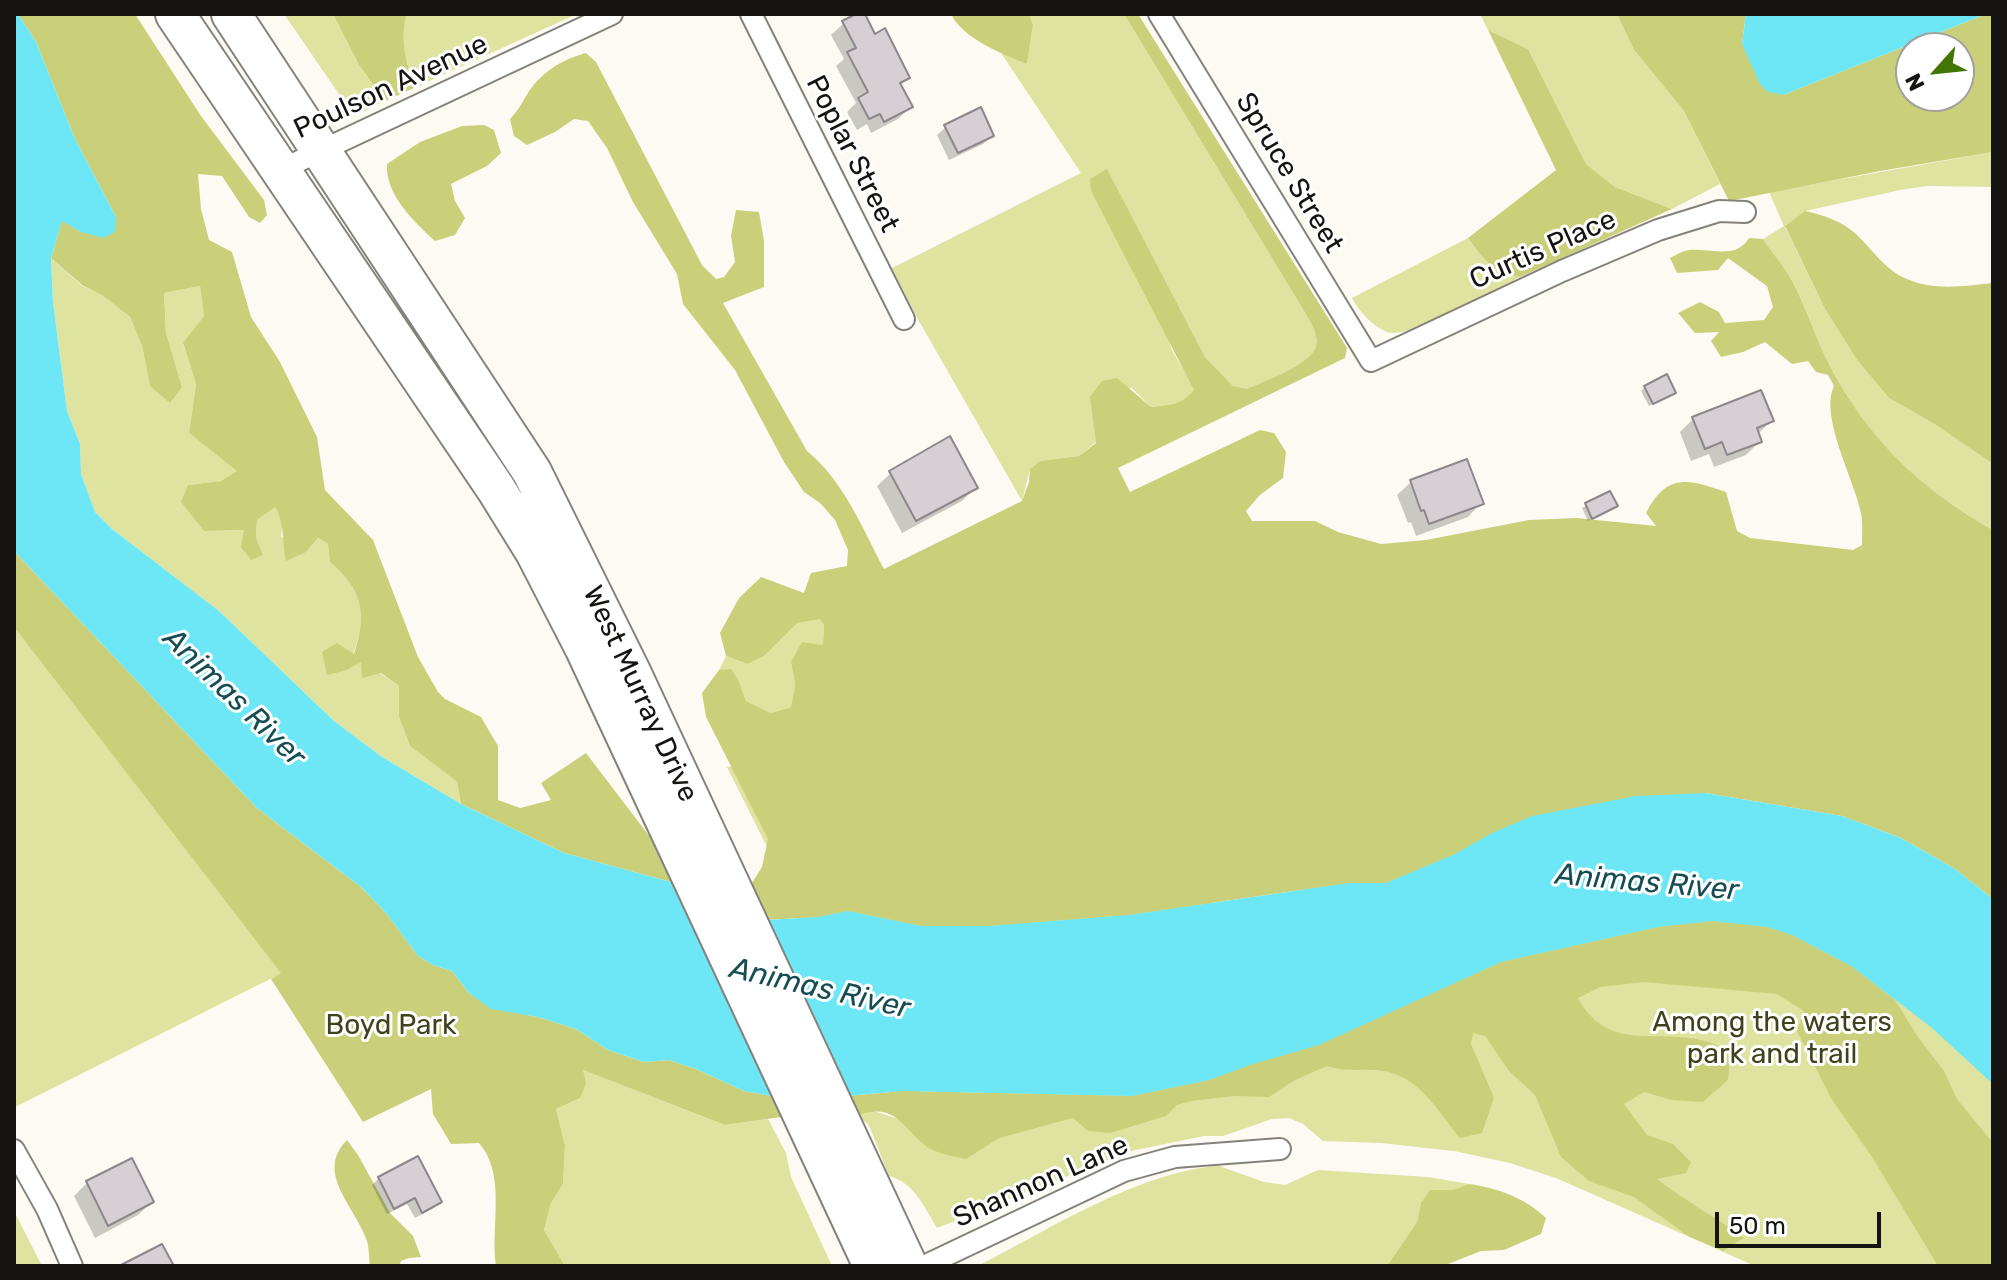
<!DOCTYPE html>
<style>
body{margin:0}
#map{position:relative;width:2007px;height:1280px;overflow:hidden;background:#fcfaf3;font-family:Rubik,sans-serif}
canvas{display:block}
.frame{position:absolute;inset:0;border:16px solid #151412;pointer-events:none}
.north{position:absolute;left:1895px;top:32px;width:80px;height:80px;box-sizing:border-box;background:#fff;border:2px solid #a1a1a0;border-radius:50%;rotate:243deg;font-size:22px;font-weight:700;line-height:32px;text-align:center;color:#151412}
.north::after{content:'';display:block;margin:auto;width:28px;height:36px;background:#427600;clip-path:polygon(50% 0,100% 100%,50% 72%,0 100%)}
.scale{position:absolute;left:1715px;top:1212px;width:166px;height:36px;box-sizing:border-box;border:4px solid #151412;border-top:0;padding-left:10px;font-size:24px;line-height:28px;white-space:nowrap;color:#151412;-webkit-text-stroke:6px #fff;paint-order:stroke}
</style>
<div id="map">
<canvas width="2007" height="1280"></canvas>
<div class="frame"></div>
<div class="north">N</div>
<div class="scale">50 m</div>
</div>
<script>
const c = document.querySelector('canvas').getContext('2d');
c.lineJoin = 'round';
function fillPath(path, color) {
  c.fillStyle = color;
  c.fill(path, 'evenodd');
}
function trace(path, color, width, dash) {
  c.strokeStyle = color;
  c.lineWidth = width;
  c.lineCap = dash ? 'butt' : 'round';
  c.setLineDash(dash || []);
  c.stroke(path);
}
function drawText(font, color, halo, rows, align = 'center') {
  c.font = font + ' Rubik,sans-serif';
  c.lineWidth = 6;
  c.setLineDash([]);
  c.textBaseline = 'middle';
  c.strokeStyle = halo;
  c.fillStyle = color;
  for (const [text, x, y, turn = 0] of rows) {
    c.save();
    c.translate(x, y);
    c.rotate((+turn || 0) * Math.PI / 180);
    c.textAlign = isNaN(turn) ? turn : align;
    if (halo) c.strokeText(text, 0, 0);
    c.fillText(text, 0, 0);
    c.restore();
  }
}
fillPath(new Path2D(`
 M284 14H333L359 65 385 101 354 116Z
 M407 14H577L414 88C407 63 399 39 407 14Z
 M1029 14H1124L1304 311C1309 320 1319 334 1316 346 1312 364 1263 382 1247 390L1233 386 1205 357 1107 170 1172 350 1195 390C1183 405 1169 405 1151 407L1131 387 1095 431 1096 442 1079 456 1040 461 1030 469 1022 501 919 321 892 268 1081 173 1001 53 1027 64 1033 25Z
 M1480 14H1617L1634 50 1684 111 1720 184 1672 209 1615 187 1586 164 1528 49 1488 30Z
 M1993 152V187L1927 186 1900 190 1805 211 1785 227 1825 309 1857 360 1889 398 1936 425 1993 464V530C1923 491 1869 440 1831 368 1816 340 1807 308 1791 279 1783 265 1772 252 1763 239L1784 226 1769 192Z
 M1468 238C1483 259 1494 272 1520 277 1495 290 1411 340 1387 332 1372 326 1359 311 1352 298Z
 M51 258 81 285 103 296 130 317 142 346 150 386 182 387 166 333 164 293 200 286 204 316 183 344 196 384 189 433 238 471 221 481 188 485 204 531 244 530 263 555 256 537 257 520 275 506 283 523 281 536 306 552 318 538 328 544 330 562C370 595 366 625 347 670L362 661 399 686V717L410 746 457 782 461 804 382 757 334 721 219 611 112 529 95 512 81 474 80 444 67 411 53 302Z
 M820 618 824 625 823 645H815L791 662 795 684 791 707 771 713 746 701 739 681 719 670 726 656 747 664 797 622Z
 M14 627 282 973 15 1107 14 1105Z
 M974 731 1257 935 1399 791 1993 901V1266H1755L1556 1178 1510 1163 1454 1151 1381 1143 1323 1141 1303 1124 1289 1118 1272 1119 1223 1136H1204L1131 1151 937 1228C924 1207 915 1183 889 1176L871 1130 867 1123 856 1116 871 1110 904 1121 727 767Z
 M583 1070 725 1125 768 1119 786 1153 791 1177 832 1266H565L544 1230 551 1203 563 1184 565 1145 556 1109 580 1098Z
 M1219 1166 1264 1182 1285 1185 1318 1170 1428 1177 1469 1184 1421 1203 1417 1222 1387 1266H978C1048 1230 1140 1171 1219 1166Z
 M14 1211 42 1266H14Z`), '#dee39f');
fillPath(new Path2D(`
 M18 14H135L201 116 264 200 267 215 260 223 249 217 222 176 198 174 201 209 209 240 232 252 251 317 280 362 317 437 325 490 373 540 418 657 438 692 445 699 481 717 498 746V800L520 808 551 800 541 783 586 753 650 837 671 882 564 853 461 804 457 782 410 746 399 717V686L381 673 362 678 361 662 347 670 327 675 322 652 337 643 354 654C367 614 363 590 330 562L328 544 318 538 306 552 286 561C282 542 285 523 275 507L257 520 256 537 263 555 251 560 241 547 244 530 204 531 181 502 188 485 221 481 237 471 189 433 196 384 183 343 204 316 200 286 164 293 166 333 182 387 170 403 150 386 142 346 130 317 103 296 82 285 51 258 62 220 81 232 116 217 75 139 36 42Z
 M333 14H407C399 39 407 63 414 88L385 101 359 65Z
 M951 14H1029L1033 25 1027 64C1004 55 962 38 951 14Z
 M1124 14H1138L1347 348 1345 358 1118 468 1130 492 1260 430 1274 433 1286 452 1283 478 1260 495 1246 511 1252 521H1315L1338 532 1381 544 1426 540 1529 520 1576 518 1656 526 1646 513C1667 472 1689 479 1726 492L1737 531 1750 538 1853 550 1862 545C1862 535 1863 523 1861 513 1855 481 1819 416 1834 386L1828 375 1816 372 1808 361 1792 364 1765 342 1743 352 1721 357 1711 341 1719 332 1695 333 1678 313 1700 302 1719 312 1725 323 1764 320 1773 307 1767 286 1728 258 1718 270 1677 273 1670 258C1676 255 1682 251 1689 250 1710 248 1736 260 1749 238L1763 239C1772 252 1783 265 1791 279 1807 308 1816 340 1831 368 1869 440 1923 491 1993 530V899L1955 869 1901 838 1842 816 1705 793 1492 833 1455 854 1386 883H1349L1129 915 989 926H921L848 911 818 917 766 920 750 886 762 867 768 839 706 717 702 693 719 670 731 669 739 681 746 701 771 713 791 707 795 684 791 662 802 642 823 645 824 625 820 619 797 623 764 656 747 664 726 656 720 633 739 598 761 577 804 593 811 573 847 566 848 550 835 520 820 503 804 492 784 462 735 370 683 304 677 274 633 202 607 148 588 121 574 119 555 132 527 145 514 136 510 119C520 109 524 98 532 87 546 69 564 59 586 53L596 62 702 265 716 279 724 277 735 262 731 236 736 210 759 212 764 241V287L723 303 807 451C843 480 863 529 884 569L1022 501 1029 482 1030 469 1040 461 1079 456 1096 443 1090 397 1102 381 1117 378 1151 407C1169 405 1182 405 1194 390L1091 191 1090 179 1107 169 1205 357 1233 386 1247 389C1263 382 1312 364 1316 346 1319 334 1309 320 1304 311Z
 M1617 14H1746L1742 44 1783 95 1986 14H1993V152L1880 171 1729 201 1684 111 1634 50ZM1911 48H1959V96H1911Z
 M1488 30 1528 49 1586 164 1615 187 1672 209 1520 277C1494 273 1483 259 1468 238L1556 170Z
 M484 125 494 130 501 153 487 166 451 184 455 201 465 218 455 235 435 241C413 221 385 194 387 164L420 142 462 126Z
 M1805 211C1823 215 1842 221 1856 234 1872 249 1886 271 1907 279 1935 291 1963 286 1993 283V464L1936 425 1889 398 1857 360 1825 309 1785 226Z
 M14 551 257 808 361 887 386 913 418 956 433 965 452 971 469 993 491 1008 538 1017 576 1029 608 1050 644 1062 669 1060 696 1069 744 1091 771 1096 781 1117 725 1125 583 1070 586 1084 580 1098 556 1109 565 1145 563 1184 551 1203 544 1230 565 1266H496C490 1227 507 1175 479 1143L451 1144 433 1114 431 1089 363 1122 271 979 281 973 14 627Z
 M1712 921 1767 927 1792 935 1851 966 1895 1000 1918 1037 1944 1071 1957 1099 1993 1143V1266H1938L1872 1157 1831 1098 1797 1031 1804 1011 1777 994 1644 982 1600 987 1578 998C1607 1052 1653 1029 1701 1040 1711 1042 1721 1047 1731 1051L1728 1080 1703 1102 1672 1100 1644 1092 1624 1104 1647 1135 1673 1144 1691 1162 1686 1173 1657 1179C1685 1201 1716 1217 1744 1238L1723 1251 1688 1236 1634 1197 1589 1181 1561 1157 1535 1095 1509 1071 1485 1036 1473 1033 1471 1044 1494 1098 1482 1133 1460 1138C1436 1109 1418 1073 1376 1070 1358 1069 1345 1072 1327 1066L1295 1080 1269 1097 1234 1096 1191 1101 1177 1105 1166 1116 1110 1133 1088 1131 1073 1118 999 1138 966 1159C956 1157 945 1155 935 1151 905 1138 901 1098 856 1116L846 1096 903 1091 1132 1096 1209 1080 1402 1007 1501 962 1658 927Z
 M347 1140 358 1155 390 1213 413 1236 421 1257 409 1258 401 1261 399 1266H370C369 1258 369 1248 367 1241 356 1207 314 1173 347 1140Z
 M1469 1184C1498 1188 1525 1198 1546 1218L1541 1234 1504 1250 1481 1251 1443 1266H1387L1417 1222 1421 1203 1430 1190H1453Z`), '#cad079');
fillPath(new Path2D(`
 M14 14H18L36 42 75 139 116 217 115 232 103 238 81 232 62 221 51 258 53 302 67 411 80 444 81 474 95 512 112 529 219 611 334 721 382 757 461 804 564 853 671 882 766 920 818 917 848 911 921 926H989L1129 915 1349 883H1386L1455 854 1492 833 1532 816 1636 796 1705 793 1842 816 1901 838 1955 869 1993 899V1084L1932 1028 1851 966 1792 935 1767 927 1712 921 1658 927 1501 962 1319 1045 1253 1064 1209 1080 1132 1096 903 1091 846 1096H771L744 1091 696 1069 669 1060 644 1062 608 1050 576 1029 538 1017 491 1009 469 993 452 971 433 965 418 956 386 913 361 887 257 808 14 551Z
 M1746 14H1986L1783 95 1768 92 1760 84 1742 44Z`), '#6de7f5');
fillPath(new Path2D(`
 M861 14 874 37 908 77 900 86 910 107 898 119 871 133 867 124 857 130 847 112 856 103 836 66 844 59 831 35 844 23Z
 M946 127 992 135 983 144 949 160 937 135Z
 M1645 387 1674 392 1649 406 1641 391Z
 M1693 419 1771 421 1757 435 1760 441 1746 455 1714 467 1709 454 1691 461 1680 432Z
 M891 473 975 488 962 501 902 533 877 486Z
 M1411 482 1481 503 1468 517 1416 536 1411 522 1408 523 1397 495Z
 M1609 493 1615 506 1588 521 1582 508Z
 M131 1161 152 1202 138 1215 95 1238 74 1196 87 1183Z
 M379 1178 440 1202 432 1209 415 1218 407 1204 387 1214 372 1185Z`), '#0003');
const building = new Path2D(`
 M856 14H865L875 34 885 28 910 78 900 83 913 107 884 122 880 114 869 119 858 98 868 92 847 52 856 48 842 21Z
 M981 107 994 136 958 153 944 125Z
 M1667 374 1676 393 1653 404 1644 386Z
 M1761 390 1774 421 1757 428 1762 442 1727 455 1722 442 1705 449 1692 417Z
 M950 436 978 488 916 521 889 471Z
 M1467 459 1484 504 1429 524 1424 510 1421 511 1410 480Z
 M1610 491 1618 506 1592 519 1585 503Z
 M418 1156 442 1202 422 1213 415 1198 394 1209 378 1177Z
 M132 1158 154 1202 108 1226 86 1181Z
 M162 1244 174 1266H119Z`);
fillPath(building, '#d6d0d5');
trace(building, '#8d878c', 2);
const street = new Path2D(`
 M751 14 904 319
 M1159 14 1371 361 1562 271 1658 230 1719 211 1745 212
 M280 170 612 14
 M14 1150 47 1209 72 1266
 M924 1266 1124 1171 1175 1157 1280 1149`);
const highway = new Path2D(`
 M175 14 496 489 535 552 585 649 873 1266
 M231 14 532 472 632 674 908 1266`);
trace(street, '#85827c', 24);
trace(highway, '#85827c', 42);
trace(street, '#fff', 20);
trace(highway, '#fff', 38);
drawText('28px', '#151412', '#fff', [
 ["Poulson Avenue",391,87,-25],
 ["Poplar Street",852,154,63],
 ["Spruce Street",1289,173,59],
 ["Curtis Place",1543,250,-24],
 ["West Murray Drive",640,694,65],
 ["Shannon Lane",1041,1182,-24]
]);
drawText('28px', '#40421d', '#fff', [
 ["Among the waters",1772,1023],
 ["park and trail",1772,1055],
 ["Boyd Park",391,1026]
]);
drawText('italic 30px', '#164d53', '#fff', [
 ["Animas River",234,698,44],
 ["Animas River",1647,883,5],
 ["Animas River",820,989,13]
]);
</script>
